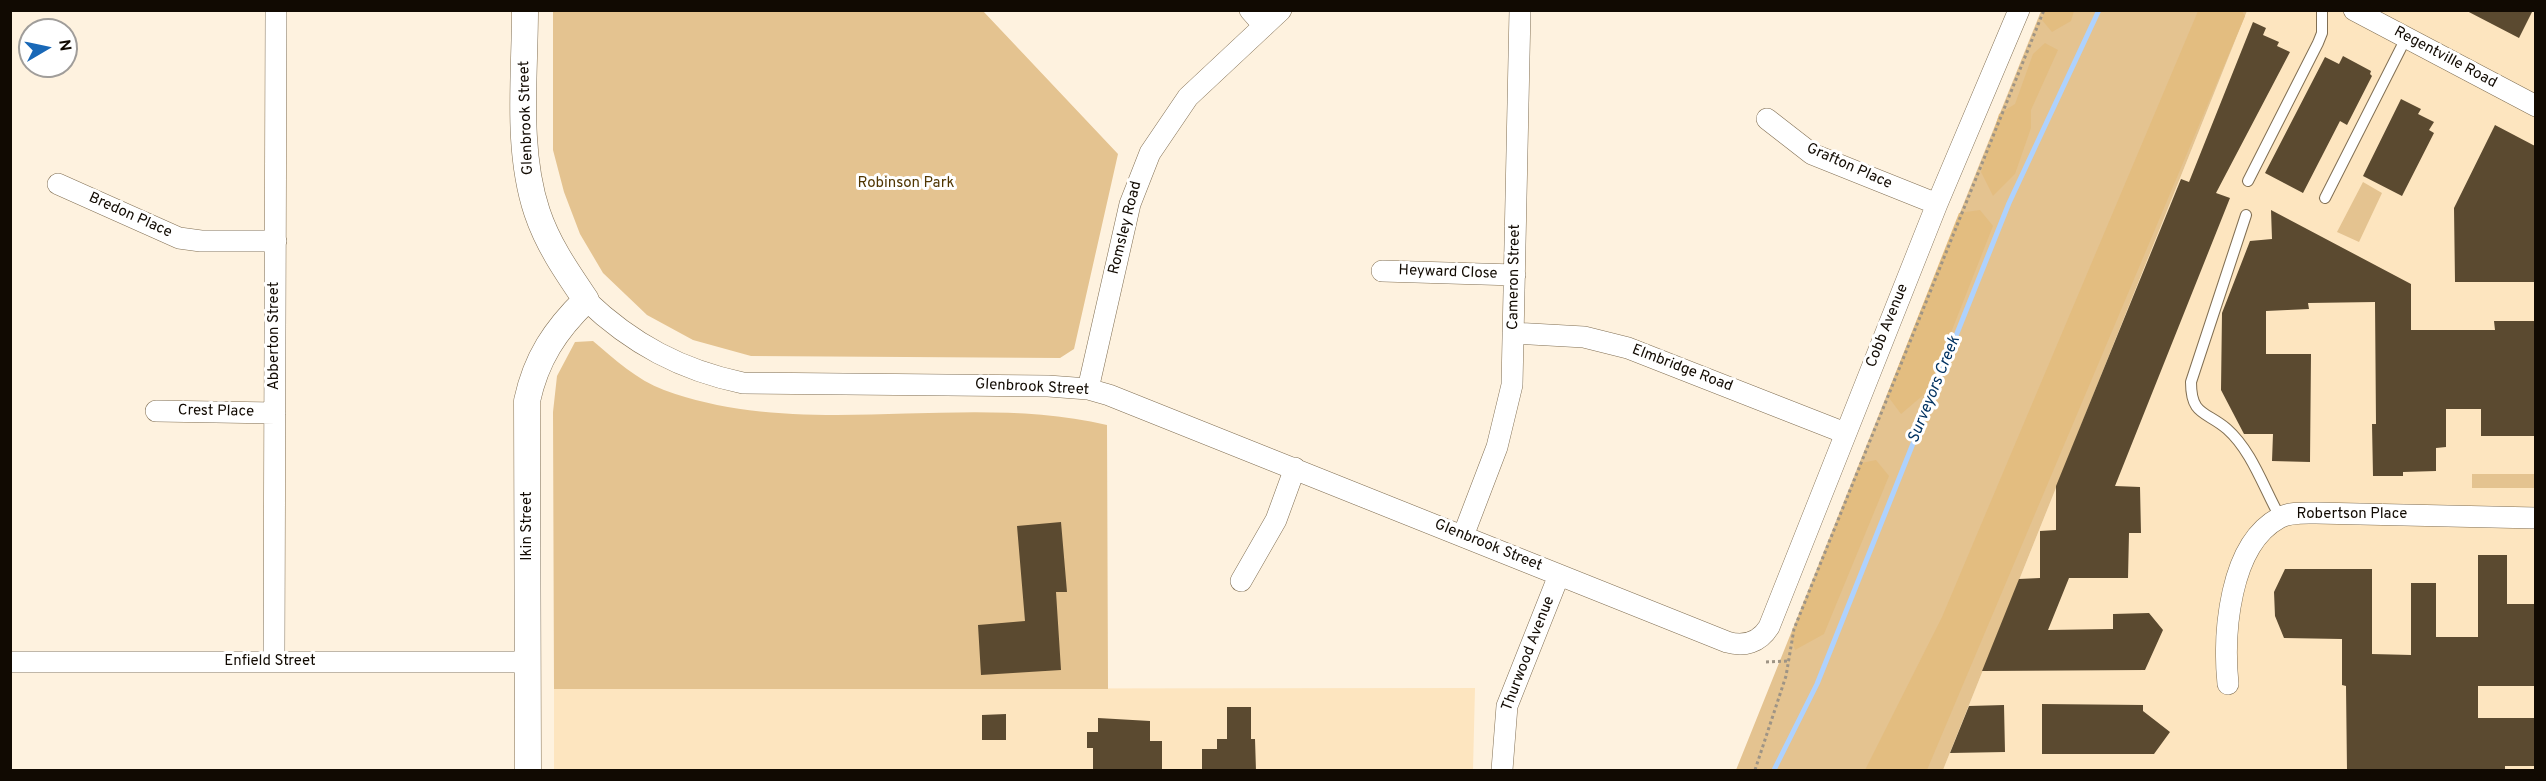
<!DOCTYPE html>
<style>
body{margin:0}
#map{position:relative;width:2546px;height:781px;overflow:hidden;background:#fef2df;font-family:Overpass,sans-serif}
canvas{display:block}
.frame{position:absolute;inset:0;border:12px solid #110a02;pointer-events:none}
.north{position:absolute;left:18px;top:18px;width:60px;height:60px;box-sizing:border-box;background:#fff;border:2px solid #a09d9a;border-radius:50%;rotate:81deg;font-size:16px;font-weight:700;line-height:24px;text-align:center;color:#110a02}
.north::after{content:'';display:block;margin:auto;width:21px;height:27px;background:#1968b7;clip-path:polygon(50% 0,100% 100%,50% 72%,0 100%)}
</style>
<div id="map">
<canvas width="2546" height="781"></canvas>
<div class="frame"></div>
<div class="north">N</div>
</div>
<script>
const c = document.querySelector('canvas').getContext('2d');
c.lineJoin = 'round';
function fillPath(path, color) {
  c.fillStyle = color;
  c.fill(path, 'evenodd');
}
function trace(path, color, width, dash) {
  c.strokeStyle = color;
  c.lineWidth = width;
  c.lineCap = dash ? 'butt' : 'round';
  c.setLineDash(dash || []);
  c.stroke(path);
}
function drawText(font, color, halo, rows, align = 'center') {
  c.font = font + ' Overpass,sans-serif';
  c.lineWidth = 6;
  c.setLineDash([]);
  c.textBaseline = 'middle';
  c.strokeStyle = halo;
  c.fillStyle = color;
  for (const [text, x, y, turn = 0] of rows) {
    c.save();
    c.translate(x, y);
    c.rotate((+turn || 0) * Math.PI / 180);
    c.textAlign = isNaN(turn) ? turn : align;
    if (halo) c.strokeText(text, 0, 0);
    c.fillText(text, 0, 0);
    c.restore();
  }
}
fillPath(new Path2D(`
 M2247 11H2535V770H1943Z
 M1475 688 1473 770H554V689Z`), '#fde5bf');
fillPath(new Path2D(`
 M983 11 1118 154 1074 349 1060 358 751 356 693 340 647 315 603 273 580 234 564 192 553 150V11Z
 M2041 11H2247L1943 770H1736Z
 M2363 182 2382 193 2359 242 2337 232Z
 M593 341C614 359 637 380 664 390 806 442 962 391 1107 425L1108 689H554L553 412 557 376 575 342Z
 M2472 474H2535V488H2472Z`), '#e4c390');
fillPath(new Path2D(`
 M2045 11V10L2074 11 2071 21 2052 32 2042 20Z
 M2198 11H2242L2245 16 1927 770H1865L1942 617Z
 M2045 43 2058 50 2031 110V128L2015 174 1993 196 1981 172 1999 114 2015 104 2033 54Z
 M1980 210 1993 226 1928 391 1901 414 1887 395 1959 213Z
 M1876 460 1889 476 1824 634 1795 650 1791 637 1861 463Z`), '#e3bd80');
trace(new Path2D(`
 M1774 770 1817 684 2009 203 2099 10`), '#aed2fe', 5);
fillPath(new Path2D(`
 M2465 10H2533L2519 38Z
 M2253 22 2266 28 2263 35 2279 42 2277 46 2290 52 2216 193 2230 198 2115 486 2140 487 2141 533H2129L2128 578H2069L2048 630 2113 629V614L2149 613 2163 630 2145 670 1982 671 2019 579 2040 578V531L2056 530V486L2181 179 2189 182Z
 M2343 56 2371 71 2370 74 2372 76 2347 125 2340 121 2303 193 2265 173 2325 57 2339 64Z
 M2401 99 2421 109 2418 114 2434 122 2429 130 2434 133 2402 196 2363 176Z
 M2495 125 2535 146V282H2455L2454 208Z
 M2271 210 2411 284V330H2495L2494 321H2535V436H2481V409H2446V447L2436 448V471L2403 472V476H2373L2372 424H2376L2375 302 2308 303 2309 309 2266 311V354H2311L2310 462 2272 461 2273 434H2244L2221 390 2222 313 2250 241 2272 239Z
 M1061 522 1067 592H1056L1061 670 981 675 978 625 1025 621 1017 526Z
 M2478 555H2507V604H2535V686H2478V718H2535V766H2505V771H2347L2346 686 2342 685V639L2284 638 2275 616 2274 592 2285 569H2372V654L2411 655V583H2436V637H2478Z
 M2042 704 2143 705V711L2170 732 2154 754H2042Z
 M2004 705 2005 752 1950 753 1969 706Z
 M1227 707H1251V739H1255L1256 771H1202V749H1217V739H1227Z
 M1006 714V740H982V715Z
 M1098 718 1150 721V741H1162V771H1093V748H1087V732H1098Z`), '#5b4a30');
const service = new Path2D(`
 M2248 181 2318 43 2322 33V10
 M2325 198 2406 38
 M2246 215 2191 382C2191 416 2206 411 2227 429 2252 451 2264 489 2280 517`);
const minor = new Path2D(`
 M1250 10 1264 26
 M2354 10 2536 106
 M1767 119 1812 154 1937 204
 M58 184 179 238 201 241H276
 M1382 271 1515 275
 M586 300C632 344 681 370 743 383L1048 386 1088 389 1109 395 1727 642C1744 647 1759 643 1769 627L1937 204 2019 10
 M1513 333 1584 337 1628 348 1845 433
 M1088 389 1130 204 1150 153 1188 97 1281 10
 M156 411 275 413
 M1463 536 1497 447 1512 385 1520 10
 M1241 581 1276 520 1295 468
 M10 662H529
 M274 662 276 10
 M2228 684C2223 634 2229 545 2279 518 2289 512 2304 513 2316 513L2536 518
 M1502 770 1507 706 1559 575`);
const tertiary = new Path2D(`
 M525 10C525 76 516 149 537 212 548 245 567 272 586 300 555 330 536 359 527 401L528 770`);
trace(service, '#816f53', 12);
trace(minor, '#816f53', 22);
trace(tertiary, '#816f53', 27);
trace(new Path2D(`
 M1766 662 1788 661
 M1755 770 1786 676 1794 629 2044 10`), '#9e9485', 3, [3, 3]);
trace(service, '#fff', 10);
trace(minor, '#fff', 21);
trace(tertiary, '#fff', 26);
drawText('15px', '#110a02', '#fff', [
 ["Regentville Road",2445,58,28],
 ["Glenbrook Street",527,118,-92],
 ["Grafton Place",1849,167,24],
 ["Bredon Place",130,216,24],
 ["Romsley Road",1126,228,-76],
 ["Heyward Close",1448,273,2],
 ["Cameron Street",1515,277,-89],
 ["Cobb Avenue",1888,326,-68],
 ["Abberton Street",275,336,-90],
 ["Elmbridge Road",1682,369,21],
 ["Glenbrook Street",1032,388,3],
 ["Crest Place",216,412,1],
 ["Robertson Place",2352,515],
 ["Ikin Street",528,526,-90],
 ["Glenbrook Street",1488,546,22],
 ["Thurwood Avenue",1529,654,-69],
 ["Enfield Street",270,662]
]);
drawText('15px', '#503602', '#fff', [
 ["Robinson Park",906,184]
]);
drawText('italic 16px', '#013261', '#fff', [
 ["Surveyors Creek",1935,390,-68]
]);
</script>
